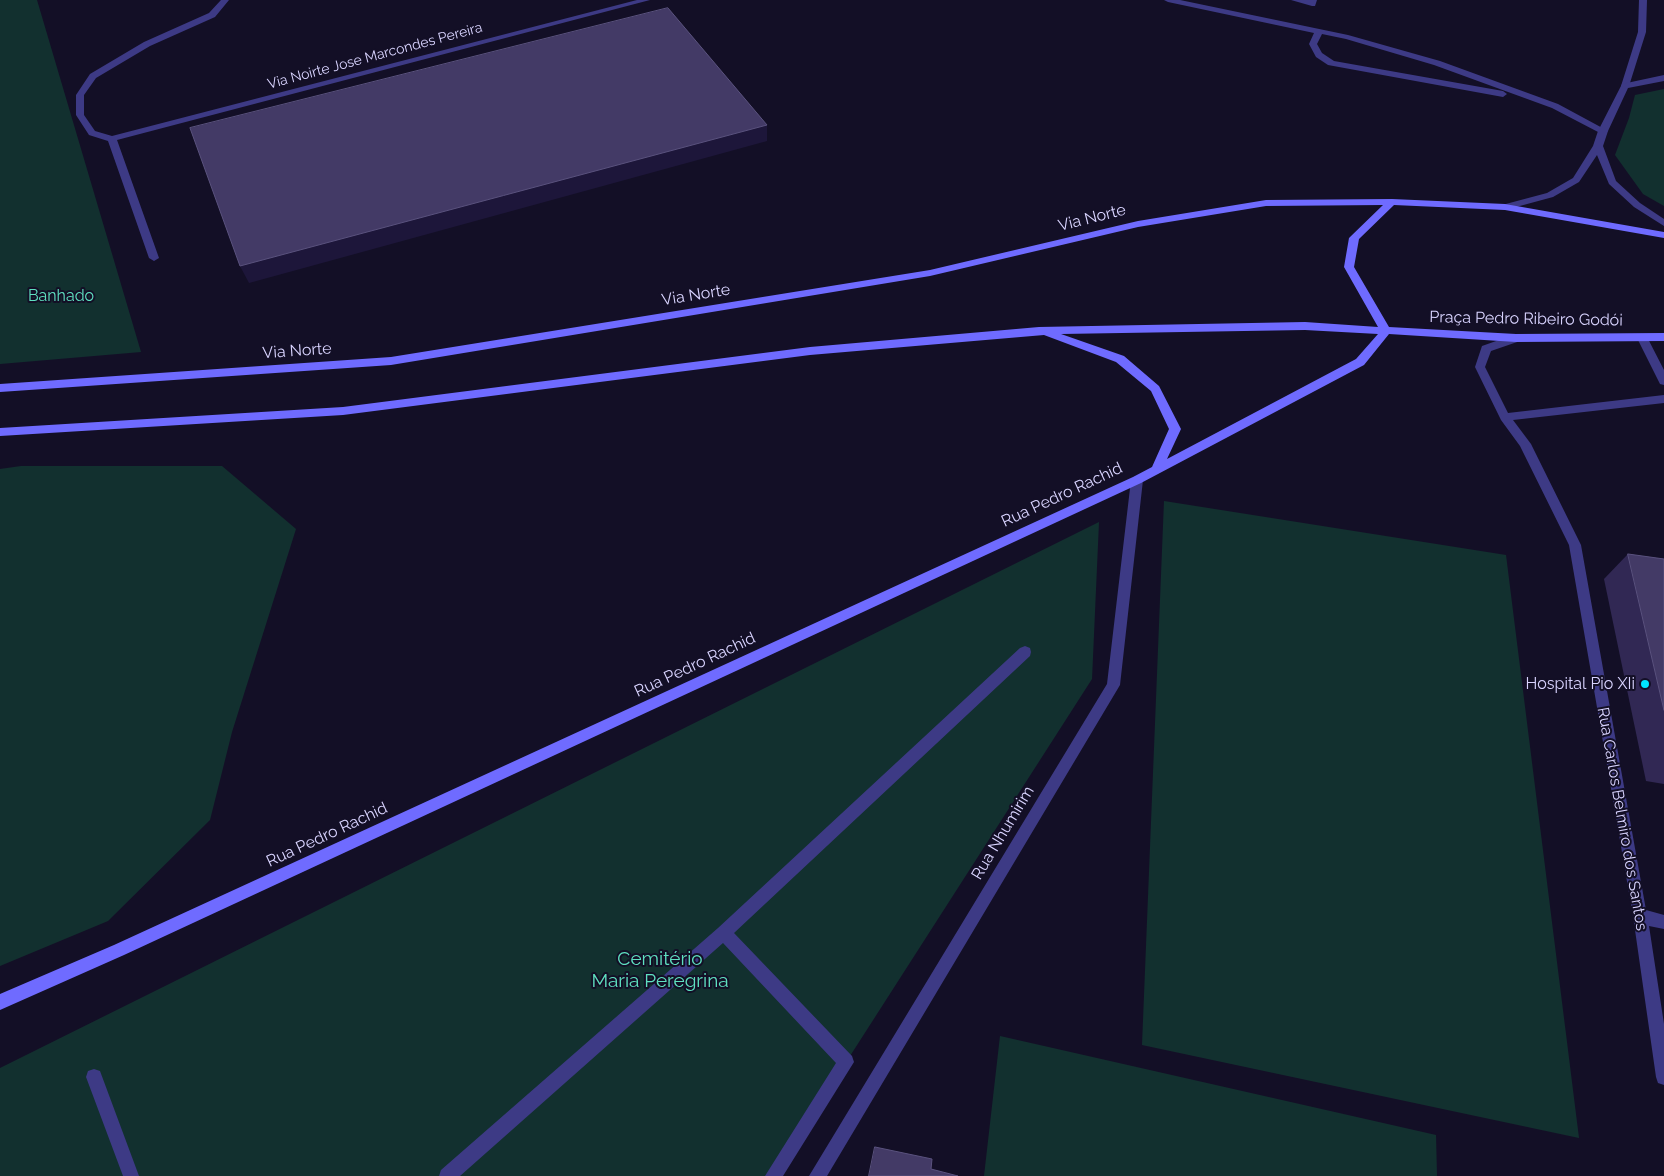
<!DOCTYPE html>
<meta charset="utf-8">
<style>
body{margin:0}
canvas{display:block;background:#130f26}
</style>
<canvas width="1664" height="1176"></canvas>
<script>
const c = document.querySelector('canvas').getContext('2d');
c.lineJoin = 'round';
function fillPath(path, color) {
  c.fillStyle = color;
  c.fill(path, 'evenodd');
}
function trace(path, color, width, dash) {
  c.strokeStyle = color;
  c.lineWidth = width;
  c.lineCap = dash ? 'butt' : 'round';
  c.setLineDash(dash || []);
  c.stroke(path);
}
function drawText(font, color, halo, rows, align = 'center') {
  c.font = font + ' Raleway,sans-serif';
  c.lineWidth = 4;
  c.setLineDash([]);
  c.textBaseline = 'middle';
  c.strokeStyle = halo;
  c.fillStyle = color;
  for (const [text, x, y, turn = 0] of rows) {
    c.save();
    c.translate(x, y);
    c.rotate((+turn || 0) * Math.PI / 180);
    c.textAlign = isNaN(turn) ? turn : align;
    if (halo) c.strokeText(text, 0, 0);
    c.fillText(text, 0, 0);
    c.restore();
  }
}
fillPath(new Path2D(`
 M0 0H37L141 352 0 364Z
 M1664 89V206L1643 194 1615 155 1629 118 1635 95Z
 M21 466H222L296 529 232 732 210 820 108 921 0 966V469Z
 M1164 501 1506 555 1579 1138 1142 1045Z
 M1099 522 1092 679 773 1176H0V1068Z
 M1000 1036 1436 1135 1437 1176H984Z`), '#12302f');
fillPath(new Path2D(`
 M221 0H229L215 17 150 46 96 78 84 95V115L95 131 112 136 637 0H650L117 140 159 258 154 261 149 258 108 141 89 135 76 115V95L90 74 144 42 209 13Z
 M1164 0H1180L1348 35 1440 61 1558 104 1608 131 1606 133H1600L1552 108 1434 65 1346 39 1322 34 1317 44 1322 53 1334 61 1503 91 1507 94 1503 97 1328 65 1316 57 1309 44 1314 33 1168 2Z
 M1291 0H1317L1315 6H1312Z
 M1639 0H1647L1646 32 1629 86 1625 89 1621 86 1638 32Z
 M1025 646 1030 648 1031 652 1030 656 734 933 852 1056 854 1062 783 1176H765L836 1063 723 943 460 1176H439L441 1170 718 928 1020 648Z
 M94 1069 100 1071 139 1176H123L86 1077 88 1071Z`), '#3d3a85');
fillPath(new Path2D(`
 M1664 75V81L1628 88 1608 131 1603 146 1616 181 1640 203 1664 219V226L1634 207 1609 184 1597 155 1579 182 1553 197 1505 210 1502 209V205L1547 193 1573 178 1593 146 1598 131 1622 84Z
 M1516 334 1521 338 1520 341 1491 351 1485 367 1508 413 1664 395V403L1513 420 1531 444 1581 545 1646 910 1664 915V929L1649 926 1664 1024V1085L1658 1083 1656 1077 1633 916 1569 545 1520 446 1501 420 1475 367 1482 346Z
 M1642 334 1646 335 1664 370V385L1660 384 1637 338Z
 M1137 476 1143 480 1120 685 827 1176H809L1107 684 1131 480Z`), '#3d3a85');
fillPath(new Path2D(`
 M1392 199 1505 204 1664 232V238L1505 210 1394 205 1359 239 1354 267 1389 327 1516 334 1664 333V341L1516 342 1389 334 1364 365 1141 483 124 955 0 1010V994L114 945 1133 477 1152 467 1169 429 1151 391 1116 362 1044 335 810 355 343 415 0 436V428L343 407 810 347 1039 327 1305 322 1378 327 1344 267 1349 238 1383 205 1266 206 1138 227 930 276 391 365 0 392V384L391 357 930 270 1138 221 1266 200ZM1305 330 1378 334 1356 359 1167 459 1181 429 1159 386 1124 356 1061 334Z`), '#6f6bff');
fillPath(new Path2D(`
 M1628 554 1664 559V784L1646 781 1604 579Z`), '#312854');
fillPath(new Path2D(`
 M767 125V141L249 283 240 266Z`), '#1d163a');
const building = new Path2D(`
 M668 8 767 125 240 266 190 128Z
 M1628 554 1664 559V710Z
 M875 1147 932 1159 931 1169 958 1176H869Z`);
fillPath(building, '#433a66');
trace(building, '#5a527e', 1);
for (const [x, y, r, color] of [
 [1645,684,5,"#00e5ff"]
]) {
  const dot = new Path2D();
  dot.arc(x, y, r, 0, 2 * Math.PI);
  c.fillStyle = color;
  c.fill(dot);
  trace(dot, '#130f26', 2);
}
drawText('14px', '#d9d4ff', '#130f26', [
 ["Via Noirte Jose Marcondes Pereira",375,56,-15]
]);
drawText('16px', '#d9d4ff', '#130f26', [
 ["Via Norte",1092,218,-14],
 ["Via Norte",696,295,-9],
 ["Praça Pedro Ribeiro Godói",1526,319,1],
 ["Via Norte",297,351,-4],
 ["Rua Pedro Rachid",1062,495,-25],
 ["Rua Pedro Rachid",695,665,-25],
 ["Rua Carlos Belmiro dos Santos",1622,819,80],
 ["Rua Nhumirim",1003,833,-59],
 ["Rua Pedro Rachid",327,835,-25]
]);
drawText('16px', '#5fe0c0', '#130f26', [
 ["Banhado",61,296]
]);
drawText('16px', '#d9d4ff', '#130f26', [
 ["Hospital Pio XIi",1635,684]
], 'right');
drawText('19px', '#5fe0c0', '#130f26', [
 ["Cemitério",660,959],
 ["Maria Peregrina",660,981]
]);
</script>
